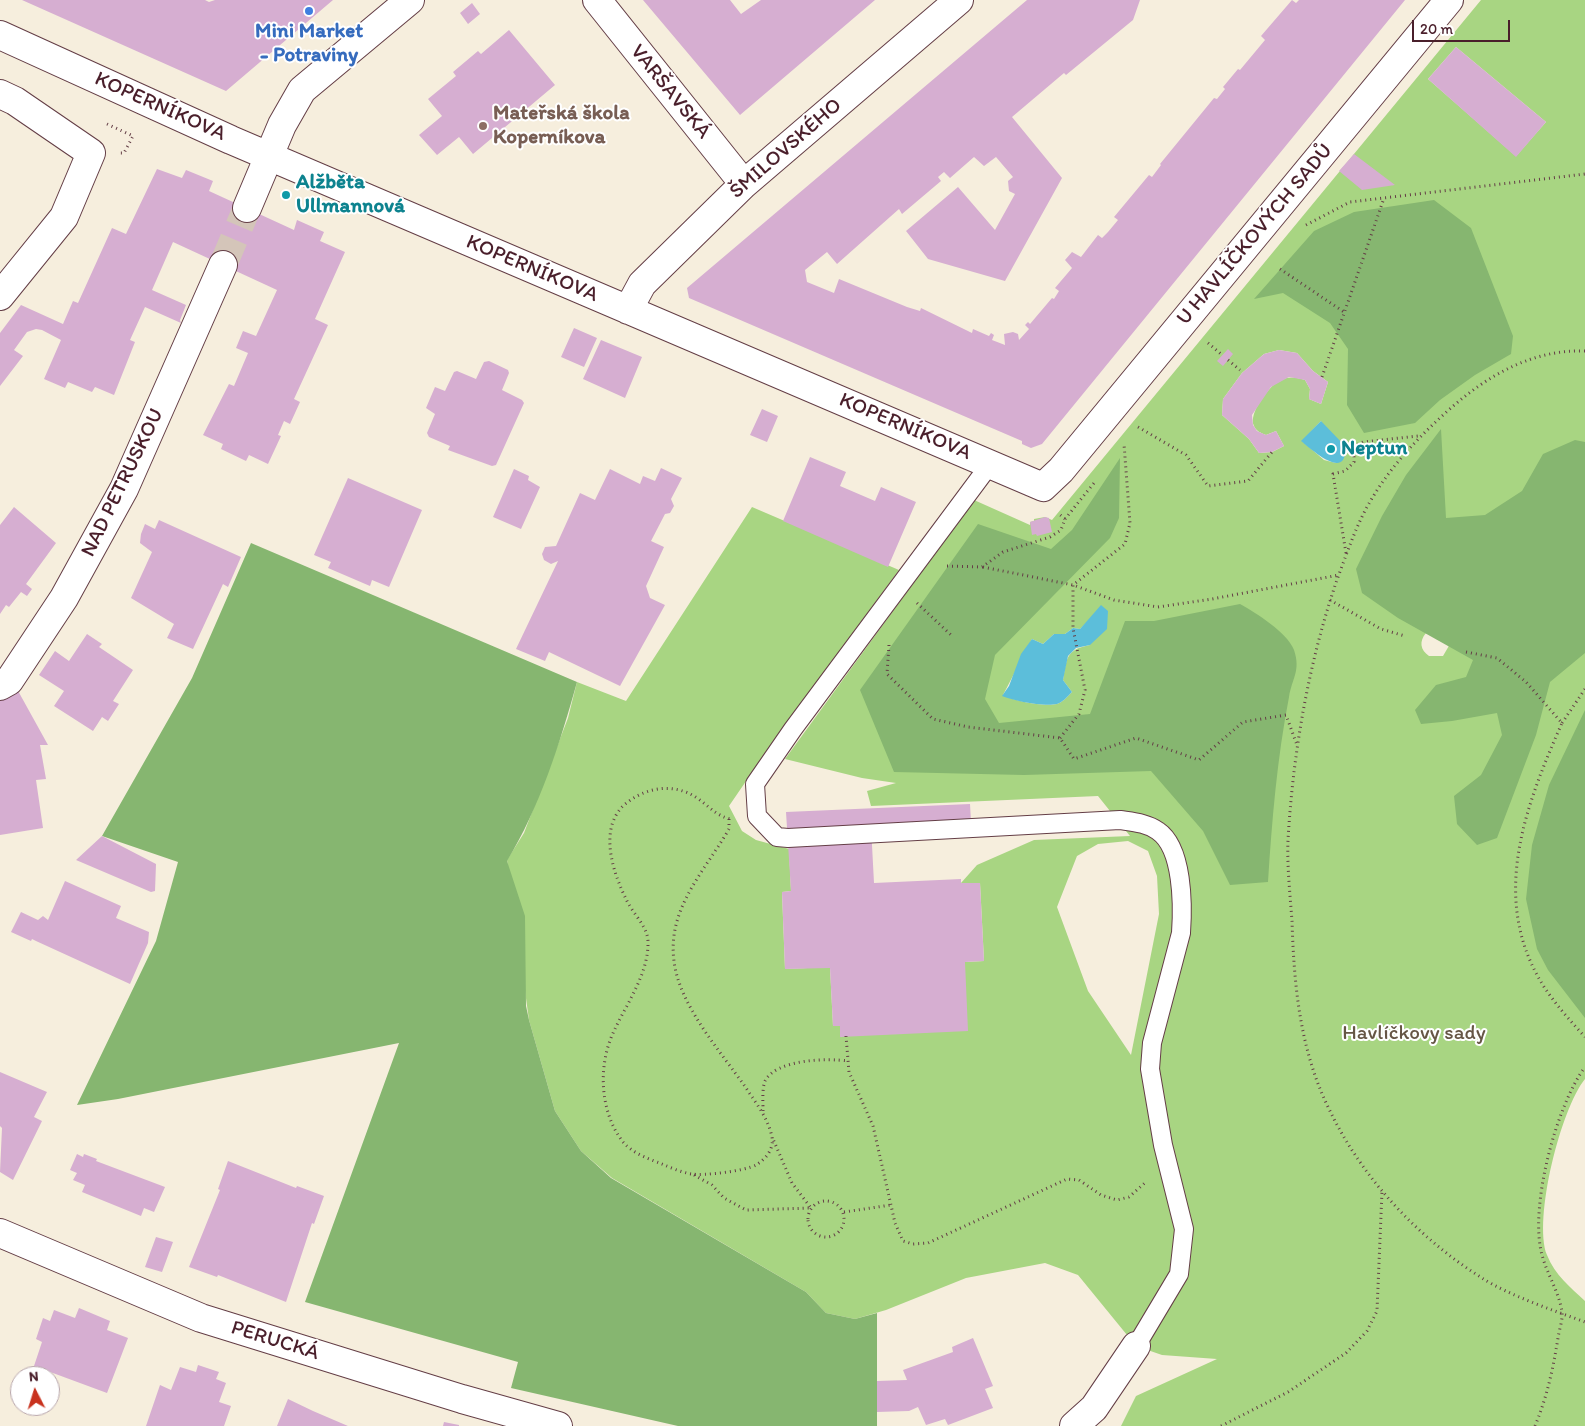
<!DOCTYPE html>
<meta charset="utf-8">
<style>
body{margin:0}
#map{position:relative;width:1585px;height:1426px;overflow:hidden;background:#f6eedd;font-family:Itim,sans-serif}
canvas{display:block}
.north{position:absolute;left:10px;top:1366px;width:50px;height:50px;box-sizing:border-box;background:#fff;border:1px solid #b7a5aa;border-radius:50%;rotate:355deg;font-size:14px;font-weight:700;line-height:20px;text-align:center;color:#4a1f2b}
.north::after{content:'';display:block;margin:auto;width:18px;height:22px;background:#c8321e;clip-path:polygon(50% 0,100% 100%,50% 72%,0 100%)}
.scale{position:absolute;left:1412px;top:20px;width:98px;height:22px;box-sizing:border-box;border:2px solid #4a1f2b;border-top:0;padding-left:6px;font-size:15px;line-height:18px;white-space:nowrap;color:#4a1f2b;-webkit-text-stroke:4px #fff;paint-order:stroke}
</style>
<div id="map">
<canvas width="1585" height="1426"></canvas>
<div class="north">N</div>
<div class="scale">20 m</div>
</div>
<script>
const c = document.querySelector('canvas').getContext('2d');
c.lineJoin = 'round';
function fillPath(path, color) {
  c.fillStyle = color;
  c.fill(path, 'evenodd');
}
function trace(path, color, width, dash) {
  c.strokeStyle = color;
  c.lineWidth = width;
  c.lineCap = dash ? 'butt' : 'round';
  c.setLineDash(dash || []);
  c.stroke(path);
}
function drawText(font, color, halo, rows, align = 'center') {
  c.font = font + ' Itim,sans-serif';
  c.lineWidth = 4;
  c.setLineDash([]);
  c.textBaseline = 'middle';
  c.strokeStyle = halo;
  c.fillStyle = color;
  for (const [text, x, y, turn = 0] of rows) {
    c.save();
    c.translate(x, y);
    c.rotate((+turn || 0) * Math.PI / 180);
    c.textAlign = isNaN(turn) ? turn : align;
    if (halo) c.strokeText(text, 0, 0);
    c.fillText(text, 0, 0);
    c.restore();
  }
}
fillPath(new Path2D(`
 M1481 0H1585V1079C1561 1108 1533 1219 1547 1255 1555 1275 1570 1287 1585 1301V1426H1121L1136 1396 1217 1359 1162 1355 1136 1346 1078 1275 1045 1263 966 1278 886 1310 855 1319 826 1313 806 1292 612 1178 581 1151 555 1111 529 1020 507 860 524 833 568 718 577 682 626 701 752 507 899 570 766 752 729 806 742 831 756 840 789 849 791 891 782 892 785 969 830 967 833 1026H840L841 1037 965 962 984 961 980 883H961L977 865 1034 840 1130 836 1098 796 871 806 867 791 896 783 862 778 785 759 974 500 1030 525V522L1034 521V519L1045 517 1052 520ZM1456 47 1546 122 1516 156 1428 79ZM1279 350 1297 353 1313 371 1328 382 1321 404 1309 399 1310 389 1305 380C1296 377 1287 376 1279 381 1268 387 1248 414 1254 426 1256 431 1261 433 1266 435L1276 431 1284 446 1272 452 1259 453 1249 439 1222 415 1223 399 1242 373 1264 354ZM1321 421 1336 463 1324 460 1302 441ZM1091 618 1090 645C1066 650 1067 657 1063 680L1072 692C1068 696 1062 703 1057 704 1044 707 1014 701 1003 695L1032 639 1043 644 1054 634H1065L1073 628 1080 629ZM1426 633 1450 644 1443 656H1429C1420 650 1419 641 1426 633ZM1128 841 1148 851 1157 876 1159 914 1131 1055 1088 991 1057 907 1077 856 1098 844Z`), '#a8d582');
fillPath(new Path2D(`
 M1434 200 1471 228 1513 336 1511 354 1475 375 1440 400 1415 423 1364 433 1347 405 1348 349 1330 323 1283 293 1254 299 1314 231 1354 212Z
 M1441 429 1446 518 1485 515 1522 491 1543 454 1575 440 1585 442V653L1550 682 1536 735 1497 838 1477 845 1457 824 1454 796 1481 775 1502 735 1497 713 1452 721 1421 724 1415 710 1436 685 1466 677 1473 660 1398 618 1362 593 1356 569 1382 516 1406 475Z
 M1120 458 1119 518 1110 538 995 655 985 699 999 723 1090 714 1125 621H1154L1240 604C1256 613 1287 632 1294 650 1301 671 1292 678 1289 697 1277 759 1272 820 1268 882L1230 885 1203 831 1151 771 1024 775 894 772 860 690 978 524 1051 549 1072 530Z
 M251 543 577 682C560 743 540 807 507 861L525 916 526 1006 529 1020 555 1111 581 1151 611 1178 806 1292 826 1313 855 1319 877 1313V1426H678L511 1388 518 1362 305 1302 399 1043 118 1099 77 1105 156 941 178 862 102 836 192 678Z
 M1585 710V1018L1548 970 1537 949 1526 899 1532 845 1549 785Z`), '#86b670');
fillPath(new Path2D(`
 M1321 421 1345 446C1348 483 1311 449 1301 441Z
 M1101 605 1108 611 1107 629 1090 645 1076 648 1068 656 1063 680 1072 692C1068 696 1062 703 1057 704 1044 707 1014 701 1002 696L1009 686 1021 654 1032 639 1043 644 1054 634H1065L1073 628 1080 629Z`), '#5cbeda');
fillPath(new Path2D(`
 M22 0H205L209 2 215 0H333L226 91Z
 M643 0H730L741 14 761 0H875L740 115Z
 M1027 0H1140L1133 20 1066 75 1064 73 1012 117 1062 178 1005 281 928 259 906 231 958 187 995 230 1015 194 1009 191 1008 181 1013 177 996 157 984 166 974 157 950 178 944 172 938 177 941 181 902 214 899 209 837 264 827 252 805 270 807 282 834 293 839 279 907 307 920 311 921 308 972 333 973 329 989 336 991 333 994 335 992 340 1005 345 1004 334 1013 332 1018 334 1019 340 1029 329 1025 325 1028 322 1030 324 1052 298 1054 299 1059 291 1055 288 1072 268 1065 260 1072 252 1081 257 1098 235 1102 238 1108 232 1118 220 1114 217 1149 175 1152 177 1161 165 1160 164 1214 98 1217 99 1225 89 1223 87 1238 69 1240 70 1265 40 1261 36 1292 0 1296 3 1299 0H1405L1042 444 1031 448 1022 444V441L689 298 687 288Z
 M472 3 480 14 468 24 460 13Z
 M509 30 555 85 473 154 459 137 437 155 419 135 442 116 428 99 456 76 453 72 478 51 481 54Z
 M1456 47 1546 122 1516 157 1428 79Z
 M1354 154 1395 185 1362 190 1339 171Z
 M157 169 182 178 186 170 213 181 209 191 294 230 297 220 324 232 320 241 345 252 315 319 328 325 294 399 300 402 290 424 284 421 278 435 281 436 268 464 249 455 246 461 221 449 223 444 203 435 229 384 234 386 248 353 236 348 243 331 256 336 277 290 173 242 152 290 186 305 180 320 181 323 145 307 130 340 135 342 114 395 95 387 92 392 68 382 65 388 44 379 61 340 42 330 36 329 27 332 14 350 23 356 0 386V333L21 305 63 324 73 301 78 303 112 228 126 234Z
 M574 328 597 338 584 367 561 357Z
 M601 340 642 357 625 398 583 379Z
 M1228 349 1233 354 1223 366 1217 361Z
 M1279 350 1297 353 1313 371 1328 382 1321 404 1309 399 1310 389 1305 380 1289 377 1271 387 1252 415 1253 425 1257 431 1266 435 1276 431 1284 446 1272 452 1259 453 1249 439 1222 415 1223 399 1242 373 1264 354Z
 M489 361 508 370 509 373 502 390 522 400 524 403 496 465 492 466 448 450 450 446 429 437 427 433 435 414 426 408 435 387 445 391 454 372 457 371 476 379 484 362Z
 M762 409 778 416 767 442 750 435Z
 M810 457 846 472 840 486 875 501 881 487 916 502 888 567 783 521Z
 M661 468 682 478 671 499 674 506 670 513 665 514 651 541 664 547 646 586 650 598 665 605 620 686 549 652 545 661 516 649 558 561 551 564 544 560 542 554 545 547 556 546 580 493 595 500 610 469 640 484 643 476 655 481Z
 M514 469 529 476 528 480 540 487 521 529 493 517Z
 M348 478 422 510 389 587 372 580 370 586 328 568 331 562 314 555Z
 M14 507 56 543 26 584 32 589 27 596 21 592 9 607 6 605 0 614V525Z
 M1045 517 1049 518 1052 532 1037 536 1036 534 1032 535 1030 522Z
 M159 520 241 557 228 587 223 584 193 649 167 638 174 624 131 598 152 552 140 543 141 534 145 524 155 529Z
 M87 634 102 644 99 647 133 670 113 701 119 704 108 721 102 717 93 731 54 706 64 691 39 675 55 651 69 661Z
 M17 689 48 745H40L46 779 36 780 43 828 0 835V700Z
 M970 804 971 822 871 826 874 883 961 879V883H980L984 961 965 962 968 1031 840 1037V1026H833L830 968 785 969 782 892 791 891 786 812Z
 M102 836 156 864 155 891 151 892 76 860Z
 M65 881 121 906 116 918 149 932 148 943 130 984 36 941 32 939 31 941 11 932 21 912 38 920 43 916 48 920Z
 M0 1072 47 1092 34 1117 42 1121 13 1180 0 1172 2 1128 0 1126Z
 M77 1154 83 1157 84 1154 97 1159 96 1161 165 1187 154 1212 144 1208 141 1216 82 1192 85 1185 73 1180 77 1173 70 1170Z
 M228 1161 296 1188 297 1186 324 1196 314 1224 312 1223 286 1302 218 1275 217 1277 189 1267 220 1190 218 1189Z
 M156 1237 173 1242 162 1272 145 1267Z
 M79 1308 110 1321 107 1330 128 1338 107 1393 34 1366 42 1342 36 1339 43 1318 50 1321 54 1310 75 1318Z
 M973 1338 993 1386 985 1389 993 1408 948 1425 945 1419 926 1425 918 1407 909 1411 877 1412V1381L907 1380 903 1370 953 1352 952 1347Z
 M198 1365 219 1372 216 1379 226 1383 219 1402 231 1406 224 1426H146L160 1385 171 1390 180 1367 196 1372Z
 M288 1399 313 1411 348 1426H277Z
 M444 1422 459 1425V1426H443Z`), '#d6aed1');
trace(new Path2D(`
 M223 265 247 208`), '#d4c5b9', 28, [28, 14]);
const service = new Path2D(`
 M991 463 793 729 755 784 757 816 777 837 788 838 1120 820C1133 822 1147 823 1158 831 1183 848 1183 905 1181 933L1152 1043 1150 1069 1163 1145 1184 1229 1179 1274 1136 1346`);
const minor = new Path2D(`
 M597 0 744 184
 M0 35 231 140 1043 487 1061 470 1449 0
 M0 94 15 101 91 153 64 217 0 296
 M247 208 282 125 302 90 410 0
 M628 310 642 284 744 184 959 0
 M0 686 9 681 64 598 124 489 223 265
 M0 1233 201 1318 462 1399 558 1426
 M1074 1426 1094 1408 1136 1346`);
trace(service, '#643e46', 20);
trace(minor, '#643e46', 30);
trace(new Path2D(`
 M107 124 133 136 124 153H120
 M1306 225 1350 202 1585 174
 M1280 269 1344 312
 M1208 343 1222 355
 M1585 351C1534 349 1488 375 1451 408 1418 437 1388 469 1367 507 1355 529 1347 553 1338 577 1309 660 1293 752 1288 840 1287 866 1290 894 1292 921 1294 986 1300 1050 1329 1109 1362 1178 1417 1237 1482 1278 1508 1295 1555 1311 1585 1322
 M1228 360 1240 370
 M1322 377 1384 198
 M1138 427 1186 455 1208 486 1248 481 1272 452
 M1065 519 1094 483
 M1346 553 1333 474 1345 471 1354 462V446L1363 442 1418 436
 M947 566 982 567 1003 552 1050 537 1061 530 1065 519 1058 513
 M983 567 1073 585 1114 600 1158 607 1212 599 1339 575
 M1330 600 1381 629 1405 636
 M917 603 951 635
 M889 645 887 674 933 719 968 727 1060 738 1074 759 1136 738 1199 760 1243 722 1286 715 1297 745
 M1466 652 1497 658 1526 682 1562 723C1528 800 1494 886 1533 967 1545 993 1566 1016 1585 1037
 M1562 723 1585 689
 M1060 738 1079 714 1085 690 1073 628V585L1125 544 1130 523 1124 444
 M729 819V829C705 871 667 908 674 961 679 1005 721 1052 746 1088 756 1103 768 1118 772 1137 774 1149 766 1159 756 1165 745 1171 703 1176 691 1174 681 1172 671 1168 662 1164 649 1159 632 1153 623 1142 599 1111 598 1064 614 1031 627 1003 649 973 648 941 647 926 634 915 627 901 614 875 598 831 623 806 644 787 674 782 697 798 709 806 716 816 731 819
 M846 1036 849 1072 873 1126 895 1223 903 1241 913 1244 928 1243 1067 1179 1079 1180 1101 1195 1117 1200 1129 1197 1147 1181
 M763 1111C763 1103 762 1088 765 1081 776 1059 828 1058 848 1061
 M694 1175 712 1185 724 1198 746 1210 811 1208 792 1183 773 1139
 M808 1219a18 18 0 1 1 36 0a18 18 0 1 1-36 0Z
 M844 1212 891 1205
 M1221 1426 1288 1392 1346 1353 1367 1331 1377 1311 1382 1191
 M1535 1426C1547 1397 1553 1369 1558 1338 1559 1330 1563 1320 1562 1312 1559 1292 1547 1274 1542 1255 1529 1208 1556 1106 1585 1067`), '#643e46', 3, [1, 4]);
trace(service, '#fff', 18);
trace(minor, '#fff', 28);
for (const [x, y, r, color] of [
 [309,11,5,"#3f7fe0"],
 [483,126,5,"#8d6e63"],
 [286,195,5,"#0f9aa8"],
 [1331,449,5,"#0f9aa8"]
]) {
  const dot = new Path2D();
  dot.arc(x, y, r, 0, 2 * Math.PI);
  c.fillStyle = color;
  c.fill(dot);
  trace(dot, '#fff', 2);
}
drawText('bold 21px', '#366cbe', '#fff', [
 ["Mini Market",309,32],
 ["- Potraviny",309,56]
]);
drawText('21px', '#4a1f2b', '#fff', [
 ["VARŠAVSKÁ",670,92,51],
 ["KOPERNÍKOVA",160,107,24],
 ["ŠMILOVSKÉHO",786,149,-41],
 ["U HAVLÍČKOVÝCH SADŮ",1255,235,-50],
 ["KOPERNÍKOVA",532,269,23],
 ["KOPERNÍKOVA",905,427,23],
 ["NAD PETRUSKOU",123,483,-64],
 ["PERUCKÁ",275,1341,17]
]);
drawText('bold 21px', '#785e54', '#fff', [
 ["Mateřská škola",493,114],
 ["Koperníkova",493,138]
], 'left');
drawText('bold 21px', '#0d838f', '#fff', [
 ["Alžběta",296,183],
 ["Ullmannová",296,207],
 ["Neptun",1341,449]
], 'left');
drawText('21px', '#665645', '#fff', [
 ["Havlíčkovy sady",1414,1034]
]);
</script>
